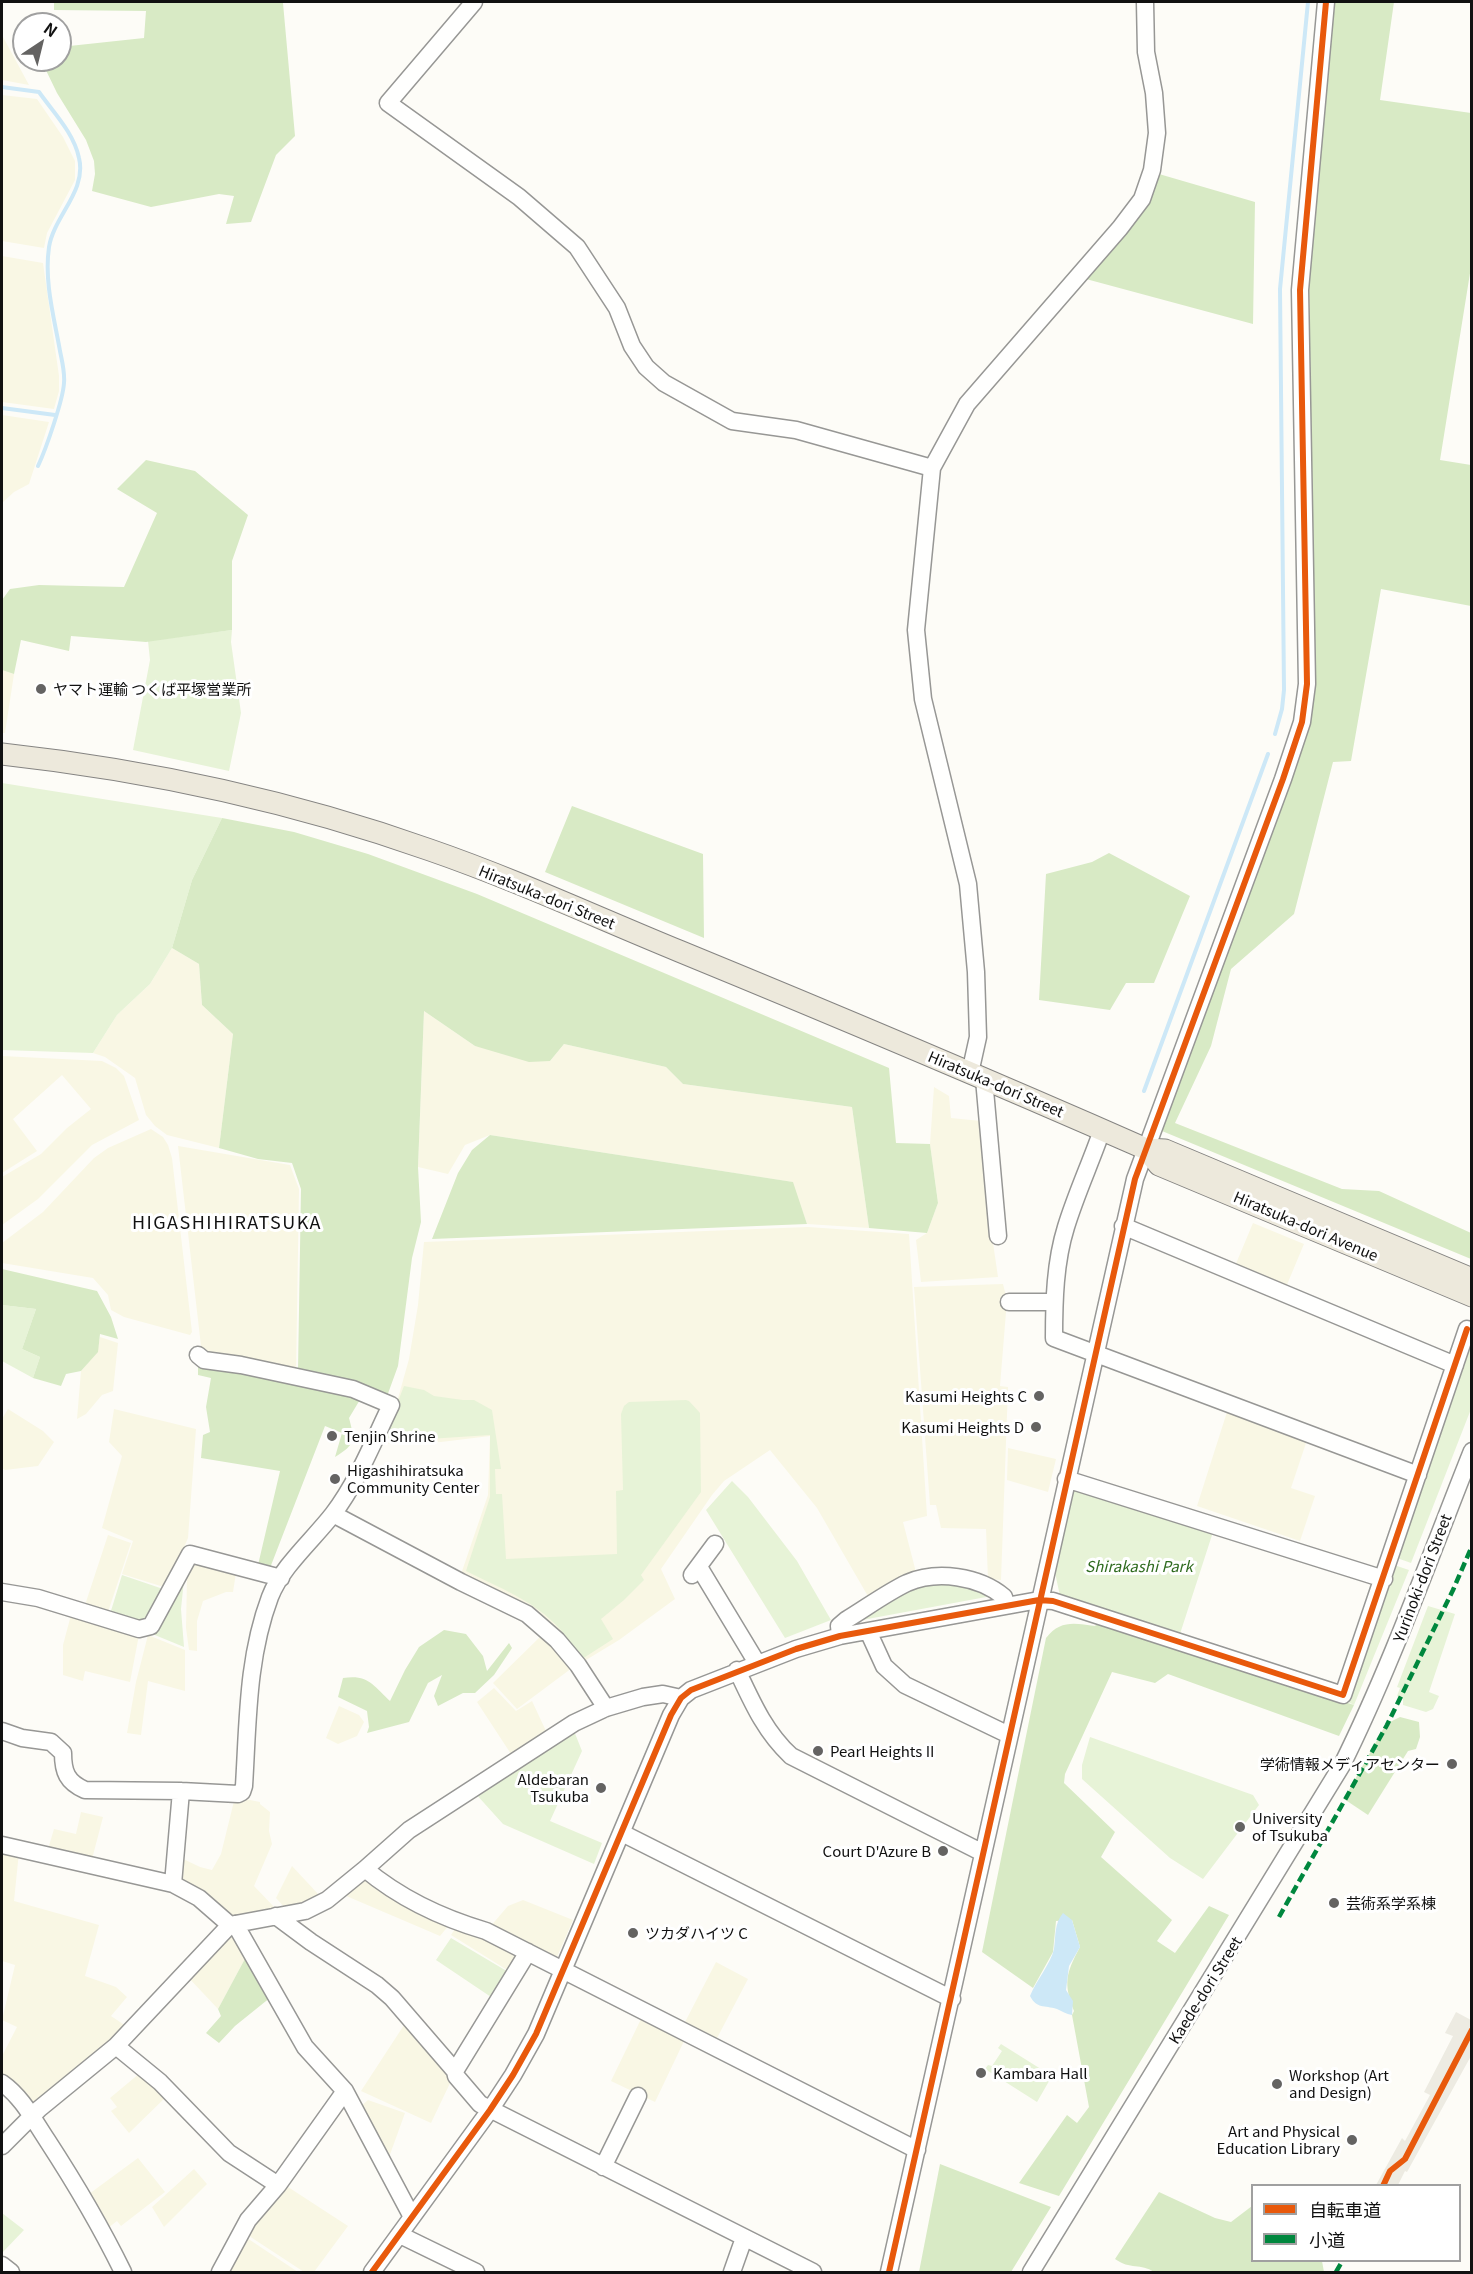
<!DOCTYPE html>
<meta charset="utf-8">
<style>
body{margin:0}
#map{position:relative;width:1473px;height:2274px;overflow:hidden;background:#fdfcf7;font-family:Georgia,"Noto Sans JP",serif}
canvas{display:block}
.frame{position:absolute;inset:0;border:3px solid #111;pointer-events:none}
.legend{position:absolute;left:1251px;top:2184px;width:210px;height:78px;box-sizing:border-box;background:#fff;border:2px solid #a0a0a0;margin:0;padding:8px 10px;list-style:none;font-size:18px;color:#111}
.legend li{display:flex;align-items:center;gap:12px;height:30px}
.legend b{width:30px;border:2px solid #a0a0a0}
.north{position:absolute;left:12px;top:12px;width:60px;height:60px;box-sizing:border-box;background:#fff;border:2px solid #a0a0a0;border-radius:50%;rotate:35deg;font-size:16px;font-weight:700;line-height:24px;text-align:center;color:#111}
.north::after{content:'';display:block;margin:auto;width:21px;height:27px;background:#646362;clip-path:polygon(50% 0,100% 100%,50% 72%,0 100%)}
</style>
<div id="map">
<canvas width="1473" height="2274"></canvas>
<div class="frame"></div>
<ul class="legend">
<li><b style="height:8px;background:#e8590c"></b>自転車道</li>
<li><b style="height:8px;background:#00873e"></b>小道</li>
</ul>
<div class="north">N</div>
</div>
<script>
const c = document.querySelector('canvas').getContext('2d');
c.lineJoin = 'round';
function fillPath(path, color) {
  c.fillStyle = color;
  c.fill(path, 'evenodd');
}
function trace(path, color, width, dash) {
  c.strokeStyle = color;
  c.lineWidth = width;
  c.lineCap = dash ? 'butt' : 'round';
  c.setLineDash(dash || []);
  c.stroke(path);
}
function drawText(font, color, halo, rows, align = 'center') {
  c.font = font + ' Georgia,"Noto Sans JP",serif';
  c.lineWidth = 6;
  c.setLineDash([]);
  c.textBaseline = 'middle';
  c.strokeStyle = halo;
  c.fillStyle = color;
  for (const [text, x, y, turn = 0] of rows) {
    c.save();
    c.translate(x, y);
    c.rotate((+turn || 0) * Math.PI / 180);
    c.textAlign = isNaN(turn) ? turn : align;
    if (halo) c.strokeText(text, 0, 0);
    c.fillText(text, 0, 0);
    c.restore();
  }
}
fillPath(new Path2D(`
 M2 31V35L29 85 2 80Z
 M2 95 37 99 63 137 75 161V180L47 233 44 248 2 241Z
 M2 256 43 263 59 376V391L54 409 2 402Z
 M2 415 49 422 29 484 14 492 2 503Z
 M2 670 14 674 5 733H2Z
 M172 948 199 964 202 1005 233 1034 219 1148 167 1135 155 1126 146 1115 135 1078 105 1057 93 1053 117 1015 150 984Z
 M424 1011 475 1046 550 1061 564 1044 666 1067 683 1084 852 1107 869 1228 807 1224 792 1182 490 1135 465 1145 448 1174 418 1167Z
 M2 1056 102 1061 116 1068 124 1076 139 1120 92 1145 38 1199 2 1225V1177L41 1154 67 1128 91 1109 62 1075 13 1119 37 1151 2 1173Z
 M934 1087 949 1096 951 1118 981 1121 992 1236 998 1277 921 1282 916 1240 927 1233 938 1203 930 1144Z
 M151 1129 163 1137 168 1145 172 1158 192 1332 190 1335 124 1317 111 1310 108 1295 93 1278 2 1263V1243L43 1212 94 1158 108 1148Z
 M178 1146 290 1165 299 1189 296 1373 207 1354 201 1346Z
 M1253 1223 1304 1244 1286 1287 1235 1266Z
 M808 1227 909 1234 927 1516 903 1522 917 1576 869 1598 817 1508 770 1450 724 1481 712 1495 661 1569 675 1599 619 1640 581 1663 568 1646 460 1577 488 1495 490 1436 441 1442 379 1444 397 1402 409 1359 418 1305 424 1242Z
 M1003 1284 1007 1300 1000 1386 1008 1387 1001 1580 988 1579 986 1529 941 1528 936 1505H930L914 1287Z
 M100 1337 118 1343 113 1391 102 1395 86 1414 77 1419 81 1371 97 1352Z
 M8 1409 43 1431 54 1442 38 1466 5 1470 2 1468V1419Z
 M114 1409 196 1429 188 1538 167 1588 122 1574 133 1541 102 1528 122 1456 109 1442Z
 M1227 1412 1307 1440 1291 1488 1315 1496 1300 1541 1197 1506Z
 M1008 1448 1056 1459 1048 1492 1007 1480Z
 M108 1535 131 1543 108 1612 85 1605Z
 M192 1559 236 1573 233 1592H226L203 1601 197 1621V1651L189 1650 186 1628 187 1578Z
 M71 1615 139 1635 130 1682 85 1671 83 1681 63 1675V1645Z
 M545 1632 576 1665 517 1709 493 1683Z
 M148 1635 185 1650V1691L148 1681 141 1735 127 1733 136 1682Z
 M494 1688 516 1711 532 1701 546 1731 511 1754 477 1702Z
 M339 1706 359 1715 364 1722 357 1736 338 1744 326 1738Z
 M235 1797 260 1802V1804L270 1812 269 1831 272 1844 254 1886 277 1910 236 1920 179 1882V1857L200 1867 212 1870 221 1854Z
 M81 1812 103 1817 91 1863 48 1849 54 1829 76 1834Z
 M2 1848 19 1852 14 1901 99 1925 85 1976 116 1987 127 1997 111 2016 126 2026 98 2055 33 2104 9 2079 2 2075V2056L17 2027 2 2020 15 1965 2 1961Z
 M292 1866 320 1896 311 1901 286 1909 276 1898Z
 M365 1878 449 1925 440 1936 344 1895Z
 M523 1900 573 1920 557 1957 552 1958 489 1928 508 1906Z
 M456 1927 522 1955 512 1973 451 1935Z
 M231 1930 247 1955 218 2009 187 1976Z
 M716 1962 748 1979 715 2042 683 2026Z
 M642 2017 685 2039 655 2102 611 2081Z
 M406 2022 452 2079 431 2123 361 2091Z
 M140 2073 168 2095 129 2133 111 2111 117 2107 110 2098Z
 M368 2100 405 2113 388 2160 360 2107Z
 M138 2158 165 2192 121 2226 117 2221 108 2228 89 2194Z
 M194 2169 207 2184 164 2227 152 2207Z
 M285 2185 348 2226 314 2272H304L246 2234Z
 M244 2236 298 2272H224Z`), '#f9f7e4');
fillPath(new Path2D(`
 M232 630 231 642 241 713 229 771 133 750 150 660 148 641Z
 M2 783 222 818 192 880 172 948 150 984 117 1015 93 1053 2 1050Z
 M2 1305 36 1309 22 1349 40 1357 33 1378 2 1361Z
 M1471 1336V1409L1411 1563 1397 1558Z
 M404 1386 424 1390 434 1396 463 1400H474L492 1410 501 1469H495L496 1494H502L506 1559 617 1554 616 1491 623 1490 621 1414 624 1406 629 1402 686 1400 689 1401 700 1413 701 1492 641 1575 644 1580 624 1600 601 1619 613 1639 582 1659C575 1649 568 1639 560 1629 535 1601 498 1587 466 1571L490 1497V1435L382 1442Z
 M732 1481 748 1497 797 1561 831 1620 785 1638 706 1510Z
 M1078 1489 1213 1532 1179 1637 1060 1596 1054 1568 1071 1491Z
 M1394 1565 1409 1570 1354 1705 1346 1701Z
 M122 1575 166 1590 147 1624 110 1614Z
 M184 1580 181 1609 184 1647 150 1633Z
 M935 1580 997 1595 846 1623 906 1587Z
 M1428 1606 1455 1614 1429 1692 1439 1696 1433 1709 1426 1712 1403 1705V1699L1397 1696 1400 1688 1397 1687Z
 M574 1731 582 1751 550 1821 602 1843 594 1864 503 1824 475 1793Z
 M1090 1737 1253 1795 1259 1805 1203 1879 1170 1858 1082 1779V1765Z
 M451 1938 510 1973 494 1999 436 1960Z
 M1001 2044 1052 2076 1037 2102 985 2069 988 2065 992 2066 1002 2051 998 2048Z
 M2 2213 24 2230 2 2253Z`), '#e7f3d7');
fillPath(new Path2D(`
 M54 2H281L283 3 295 136 276 155 251 222 226 224 234 196 219 194 151 207 92 191 95 174 94 161 86 140 57 93 41 60H60V47L144 38 146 11 54 10Z
 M1335 2H1394L1380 100 1471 113V267L1440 460 1471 465V606L1381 589 1351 761 1333 762 1294 914 1231 969 1211 1046 1175 1123 1342 1189 1379 1191 1471 1233V1259L1162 1131 1315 689 1309 278Z
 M1159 174 1255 202 1253 324 1086 279Z
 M146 460 195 471 248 515 232 561V630L146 642 71 636 69 651 21 640 14 674 2 670V600L10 589 39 585 124 587 157 513 117 489Z
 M572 806 703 854 704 938 545 872Z
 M222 818 294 832 368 854 477 894 889 1068 896 1143 930 1144 938 1203 927 1233 869 1228 852 1107 683 1084 666 1067 564 1044 550 1061 529 1062 475 1046 424 1011 418 1167 421 1222 412 1258 398 1366 386 1399 298 1370 301 1189 292 1163 258 1159 219 1148 233 1034 202 1005 199 964 172 948 192 880Z
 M1109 853 1190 896 1154 983H1126L1110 1010 1039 1000 1046 874 1092 862Z
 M490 1135 793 1182 807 1224 432 1239 458 1173 472 1150Z
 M2 1269 97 1291 111 1317 118 1339 100 1334 98 1352 81 1371 66 1374 61 1386 33 1378 40 1357 22 1349 36 1309 2 1305Z
 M198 1364 361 1398 349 1418C355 1441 356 1444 335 1457L342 1433 325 1426 270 1568 258 1565 280 1471 201 1458 203 1435 210 1432 206 1407 211 1378 198 1375Z
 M1099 1622 1354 1705 1339 1736 1168 1674 1155 1683 1112 1672 1065 1774 1064 1783 1115 1832 1101 1857 1172 1920 1157 1941 1175 1953 1209 1906 1229 1915 1059 2196 1019 2183 1067 2115 1077 2123 1089 2107 1072 2015 1074 2011C1063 1983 1066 1973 1080 1947L1072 1920 1056 1921 1053 1952 1033 1988 982 1952 1046 1638C1060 1620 1074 1623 1095 1626Z
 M444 1630 466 1634 483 1656 487 1671 509 1643 512 1648 494 1675 475 1693H463L438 1706 434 1696 442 1675 428 1683 409 1722 367 1733 369 1727 367 1711 338 1697 343 1678C368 1674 373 1685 390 1701L405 1670 419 1647Z
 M1400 1717 1419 1722 1420 1737 1416 1749 1408 1751 1368 1815 1344 1799 1386 1724Z
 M247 1955 271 1997 235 2026 219 2043 206 2033 221 2016 218 2009Z
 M940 2164 1051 2207 1011 2272H919Z
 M1159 2192 1215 2218 1231 2222 1252 2206V2260L1322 2261 1324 2272H1154C1141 2263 1130 2270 1115 2259Z`), '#d8eac5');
fillPath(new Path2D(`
 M1456 2012 1471 2020V2056L1407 2172 1405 2171 1398 2185H1376L1402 2138 1405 2141 1430 2095 1424 2092 1453 2036 1445 2033Z`), '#edebe2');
fillPath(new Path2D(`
 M1063 1913 1072 1920 1080 1947 1069 1966 1066 1990 1073 2001 1072 2015C1066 2014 1062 2011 1057 2009 1044 2005 1037 2009 1030 1996 1036 1981 1051 1963 1054 1949 1056 1935 1054 1924 1063 1913Z`), '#cde8f7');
trace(new Path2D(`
 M2 87 39 92C53 112 74 133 79 158 87 191 54 216 49 247 44 282 54 317 60 351 62 361 65 372 64 383 63 400 46 449 38 466
 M2 408 55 415
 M1275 734 1282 709 1284 690 1280 289 1308 2
 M1144 1091 1268 754`), '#cde8f7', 4);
const minor = new Path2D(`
 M474 2 388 103 519 197 577 247 617 308 632 346 646 367 664 383 732 421 796 430 932 468
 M970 1073 978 1037 976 972 968 884 923 699 916 630 932 468 967 404 1120 228 1142 199 1152 170 1157 133 1154 93 1146 52 1145 2
 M984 1079 998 1236
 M1102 1130C1091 1162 1076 1194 1066 1227 1055 1262 1054 1301 1054 1338L1418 1475
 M1123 1226 1455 1365
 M1009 1302H1054
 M1066 1479 1384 1579
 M333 1514 461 1582 527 1614 557 1640 578 1665 606 1708
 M699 1567 757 1663
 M692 1575 715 1544
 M2 1592 38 1598 139 1629 151 1626 190 1554 281 1578
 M868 1631 884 1666 905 1685 1009 1735
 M840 1636 839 1626 846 1620C866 1608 886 1593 907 1583 937 1570 979 1576 1004 1597L1006 1605
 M737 1670C752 1702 765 1732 791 1756L983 1853
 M2 1731 22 1738 51 1742 63 1753C63 1772 67 1782 85 1790L181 1791 238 1794 242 1792 244 1786C248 1722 247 1658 270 1597 282 1566 313 1540 333 1514 358 1481 373 1442 391 1405L353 1389 241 1365 204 1360 198 1355
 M622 1833 952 1999
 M2 1845 173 1884 199 1898 230 1925
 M365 1869C401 1899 442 1918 486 1931L917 2150
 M173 1884 181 1791
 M276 1916 311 1942 377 1985 392 1998 455 2071 456 2076 480 2104 813 2272
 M235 1924 305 2047 345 2091 412 2217
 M116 2046 160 2082 229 2153 278 2185
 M455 2071 528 1952
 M2 2083C22 2097 33 2119 47 2140 75 2183 101 2227 123 2272
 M2 2146 39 2109 116 2046 230 1925 305 1911 327 1900 365 1869 409 1830 574 1723 606 1708 643 1697 663 1694 681 1698
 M603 2167 638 2096
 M400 2235 476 2272
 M2 2265 11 2272
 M220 2272 248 2220 278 2185 345 2091
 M372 2272 490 2110 513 2075 536 2034 671 1715 681 1698 691 1690 796 1649 840 1636 1039 1600 1053 1601 1343 1695 1467 1329
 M732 2272 744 2238
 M889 2272 1135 1179 1283 779 1302 722 1307 684 1300 290 1326 2
 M1031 2272 1342 1765C1392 1664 1430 1556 1472 1451`);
const major = new Path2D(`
 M2 754C147 770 292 801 430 850 514 879 596 917 679 951 835 1015 991 1081 1146 1149L1165 1150 1472 1279
 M1146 1149 1159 1165 1472 1296`);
trace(minor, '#979795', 19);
trace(major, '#858482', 23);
trace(minor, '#fffffe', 16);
trace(major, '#ede9dc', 21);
trace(new Path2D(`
 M1279 1917 1387 1725 1453 1590 1472 1546
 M1336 2272 1343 2260`), '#00873e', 4.5, [9, 4.5]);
trace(new Path2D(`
 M1383 2186 1390 2171 1405 2159 1472 2030
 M372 2272 490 2110 513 2075 536 2034 671 1715 681 1698 691 1690 796 1649 840 1636 1039 1600 1053 1601 1343 1695 1467 1329
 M889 2272 1135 1179 1283 779 1302 722 1307 684 1300 290 1326 2`), '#e8590c', 6);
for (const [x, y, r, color] of [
 [41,689,6,"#646362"],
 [1039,1396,6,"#646362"],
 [1036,1427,6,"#646362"],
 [332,1436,6,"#646362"],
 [335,1479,6,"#646362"],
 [818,1751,6,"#646362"],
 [1452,1764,6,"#646362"],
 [601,1788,6,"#646362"],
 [1240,1827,6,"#646362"],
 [943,1851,6,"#646362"],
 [1334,1903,6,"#646362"],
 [633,1933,6,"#646362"],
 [981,2073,6,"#646362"],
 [1277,2084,6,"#646362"],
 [1352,2140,6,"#646362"]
]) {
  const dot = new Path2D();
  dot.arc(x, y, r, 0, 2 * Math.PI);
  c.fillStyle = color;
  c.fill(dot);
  trace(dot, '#fff', 2);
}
drawText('15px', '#111', '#fff', [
 ["ヤマト運輸 つくば平塚営業所",53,689],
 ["Kasumi Heights C",1027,1396,"right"],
 ["Kasumi Heights D",1024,1427,"right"],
 ["Tenjin Shrine",344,1436],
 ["Higashihiratsuka",347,1470],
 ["Community Center",347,1487],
 ["Pearl Heights II",830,1751],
 ["学術情報メディアセンター",1440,1764,"right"],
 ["Aldebaran",589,1779,"right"],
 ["Tsukuba",589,1796,"right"],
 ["University",1252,1818],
 ["of Tsukuba",1252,1835],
 ["Court D'Azure B",931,1851,"right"],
 ["芸術系学系棟",1346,1903],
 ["ツカダハイツ C",645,1933],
 ["Kambara Hall",993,2073],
 ["Workshop (Art",1289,2075],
 ["and Design)",1289,2092],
 ["Art and Physical",1340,2131,"right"],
 ["Education Library",1340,2148,"right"]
], 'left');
drawText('15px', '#111', '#fff', [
 ["Hiratsuka-dori Street",547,897,22],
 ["Hiratsuka-dori Street",996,1084,23],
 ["Hiratsuka-dori Avenue",1306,1226,23],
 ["Yurinoki-dori Street",1422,1578,-69],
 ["Kaede-dori Street",1205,1990,-58]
]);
drawText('italic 15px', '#2f6b1f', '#fff', [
 ["Shirakashi Park",1139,1566]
]);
c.letterSpacing = '1.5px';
drawText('18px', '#111', '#fff', [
 ["HIGASHIHIRATSUKA",227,1222]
]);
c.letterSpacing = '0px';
</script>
